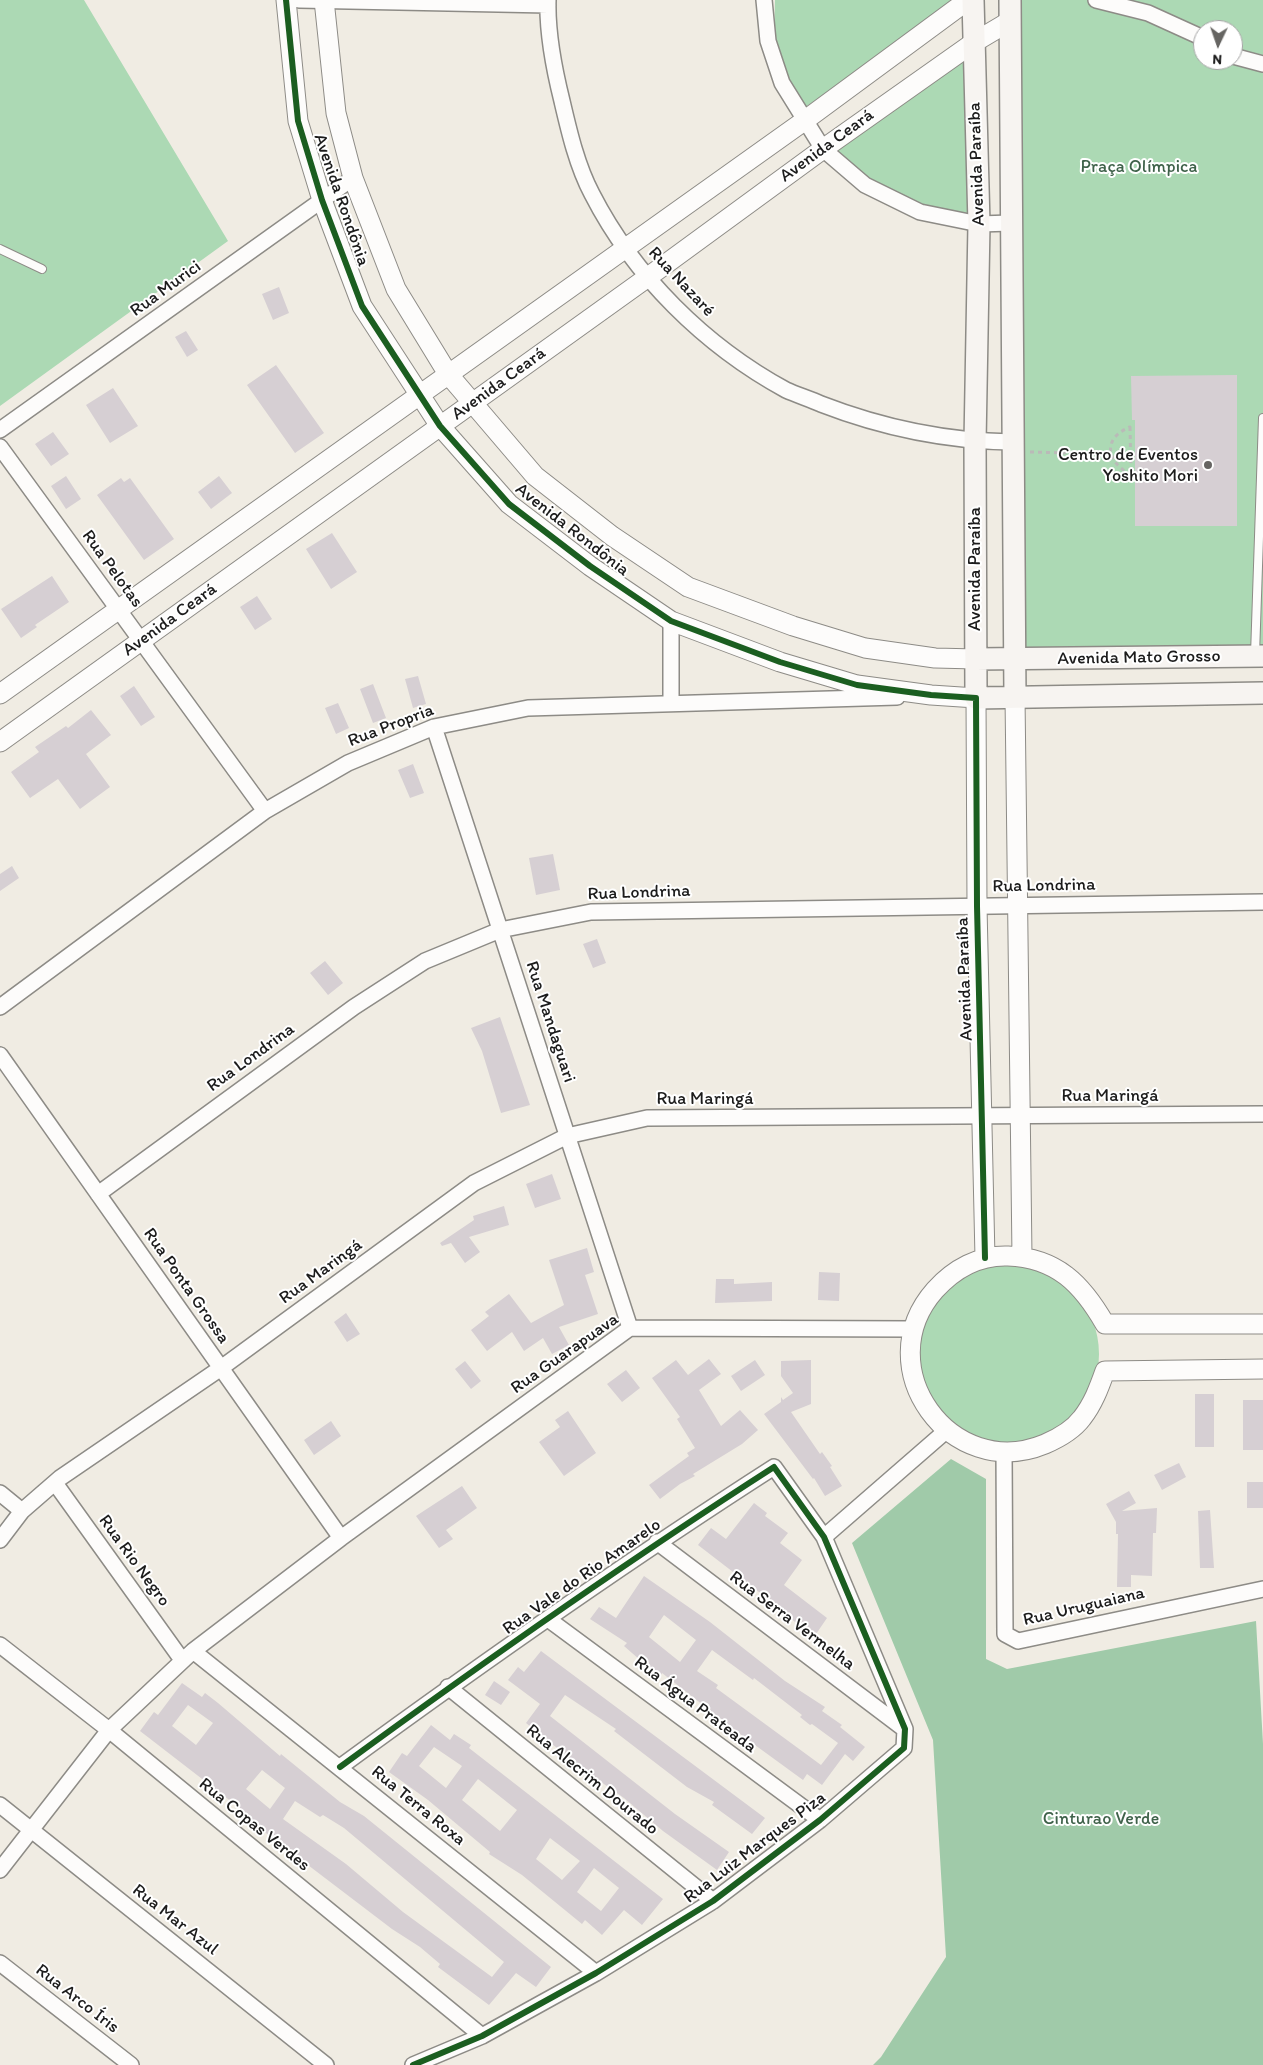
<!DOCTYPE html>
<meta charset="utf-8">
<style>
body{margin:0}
#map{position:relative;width:1263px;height:2065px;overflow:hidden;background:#f0ece3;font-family:Itim,sans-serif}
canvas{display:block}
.north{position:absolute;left:1193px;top:20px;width:50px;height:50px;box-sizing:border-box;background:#fff;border:1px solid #a4a4a4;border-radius:50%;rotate:183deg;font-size:14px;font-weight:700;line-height:20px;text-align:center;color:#1c1c1c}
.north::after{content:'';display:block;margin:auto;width:18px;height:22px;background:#666562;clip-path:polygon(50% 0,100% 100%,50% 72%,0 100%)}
</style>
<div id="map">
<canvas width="1263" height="2065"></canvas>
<div class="north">N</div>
</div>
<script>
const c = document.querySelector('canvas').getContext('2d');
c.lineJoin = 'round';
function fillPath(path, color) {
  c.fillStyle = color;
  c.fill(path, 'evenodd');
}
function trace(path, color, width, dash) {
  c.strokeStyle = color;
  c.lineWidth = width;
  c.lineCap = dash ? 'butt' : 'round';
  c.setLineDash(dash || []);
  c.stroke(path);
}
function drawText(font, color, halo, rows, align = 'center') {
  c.font = font + ' Itim,sans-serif';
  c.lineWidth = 4;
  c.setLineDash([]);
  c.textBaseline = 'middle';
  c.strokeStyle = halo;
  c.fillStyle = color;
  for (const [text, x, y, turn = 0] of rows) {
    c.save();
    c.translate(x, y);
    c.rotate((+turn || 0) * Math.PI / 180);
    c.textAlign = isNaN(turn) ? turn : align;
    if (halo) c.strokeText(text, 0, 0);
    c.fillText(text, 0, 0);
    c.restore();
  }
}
fillPath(new Path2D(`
 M0 0H84L228 241 0 406Z
 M775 0H952L948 12 801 110 774 41Z
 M1012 0H1263V652L1025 654ZM1203 30H1233V60H1203Z
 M965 57 971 218 923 208 870 183 834 151Z
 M917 1354a91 91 0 1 1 182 0a91 91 0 1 1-182 0Z`), '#acd9b4');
fillPath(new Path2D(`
 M951 1459 986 1479V1659L1007 1669 1256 1621 1263 1744V2065H873L881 2057 946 1957 933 1740 852 1543Z`), '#a0caa9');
fillPath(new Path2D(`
 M279 287 289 313 273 320 262 294Z
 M186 331 198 350 187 357 175 337Z
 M276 365 324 433 295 453 247 385Z
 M1237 375V526H1135V420H1132L1131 376Z
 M113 388 138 426 110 443 86 405Z
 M53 432 69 454 51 466 35 444Z
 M66 476 81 499 66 509 51 486Z
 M219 476 232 493 211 509 198 492Z
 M121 478 124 482 130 478 174 539 144 560 97 495Z
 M332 533 357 572 331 589 306 549Z
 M52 576 69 602 35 625 37 627 21 638 1 609Z
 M257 596 272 619 255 630 240 607Z
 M418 676 426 704 413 708 405 679Z
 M373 684 386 718 373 723 360 689Z
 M134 686 155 717 141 726 120 696Z
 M338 703 349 728 336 734 325 708Z
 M91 710 111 735 86 754 110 787 80 809 58 779 30 798 11 772 39 752 35 747 66 726 68 728Z
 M413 764 424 793 410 798 398 770Z
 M553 854 560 890 536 895 529 858Z
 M12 866 19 878 0 891V874Z
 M597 939 606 963 593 968 583 944Z
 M325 961 343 983 328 995 310 973Z
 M500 1017 530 1105 501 1113 482 1051 471 1028Z
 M552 1174 561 1199 535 1208 526 1184Z
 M504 1206 509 1225 469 1237 480 1252 465 1263 451 1243 442 1246 440 1243 474 1220 473 1216Z
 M587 1248 594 1272 585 1275 598 1314 559 1327 569 1345 552 1354 543 1338 524 1351 512 1332 487 1351 471 1330 489 1316 485 1312 509 1294 531 1323 564 1305 549 1260Z
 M819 1272 840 1273 839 1301 818 1300Z
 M716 1279H734V1284L772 1282V1301L715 1303Z
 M346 1313 360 1334 347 1342 334 1322Z
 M709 1359 721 1374 699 1390 721 1426 740 1410 758 1430 742 1444 693 1474 695 1476 680 1484 660 1499 649 1485 689 1456 687 1453 695 1448 677 1419 680 1417 652 1378 676 1360 688 1375Z
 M755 1360 765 1375 741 1391 731 1376Z
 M811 1360V1404L791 1412 820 1454 822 1452 832 1466 830 1467 842 1486 825 1496 814 1478 813 1479 764 1414 781 1402V1397L783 1400 793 1393 781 1376V1361Z
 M465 1361 481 1381 471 1389 455 1369Z
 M626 1370 640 1388 622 1402 607 1384Z
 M1195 1394H1214V1447H1195Z
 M1243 1400H1263V1450H1243Z
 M568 1411 596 1453 564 1476 539 1442 560 1427 555 1420Z
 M331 1421 341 1436 314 1455 304 1440Z
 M1179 1463 1186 1477 1162 1490 1154 1475Z
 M1247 1482H1263V1508H1247Z
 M462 1486 477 1508 446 1530 453 1539 439 1548 416 1516Z
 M1129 1491 1136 1503 1122 1511 1157 1508 1156 1533H1153L1152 1576 1131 1575V1587H1117L1118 1534H1116V1522L1106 1504Z
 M754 1503 767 1513 765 1516 788 1533 780 1543 802 1560 784 1585 827 1618 814 1637 780 1610 781 1609 698 1545 711 1528 726 1539Z
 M1210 1510 1214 1568H1200L1198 1511Z
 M644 1576 710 1622 785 1681 825 1707 822 1711 842 1725 840 1727 865 1747 853 1761 845 1754 822 1785 807 1774 803 1780 744 1737 662 1673 661 1675 640 1660 624 1646 627 1643 590 1619 599 1607 616 1618ZM664 1615 696 1640 680 1662 649 1637ZM712 1650 753 1680 754 1678 802 1715 800 1717 810 1725 812 1724 838 1743 821 1765 716 1688 718 1685 697 1671Z
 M541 1651 765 1818 752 1834 712 1805 714 1802 687 1787 614 1731 616 1729 565 1695 550 1716 675 1814 729 1852 717 1870 663 1831 624 1798 561 1754 562 1752 526 1723 540 1704 508 1680 518 1667 524 1672Z
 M494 1681 510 1692 501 1705 485 1695Z
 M182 1683 202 1697 205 1693 218 1703 280 1756 281 1754 340 1802 364 1816 551 1967 536 1987 516 1973 489 2005 438 1967 440 1964 420 1947 392 1929 258 1827 240 1811 241 1809 140 1731 154 1712 158 1715ZM188 1705 213 1723 196 1745 172 1726ZM262 1770 285 1788 270 1809 246 1789ZM295 1801 320 1817 323 1815 344 1828 504 1962 492 1977 403 1912 346 1864 283 1819Z
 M431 1725 450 1740 454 1734 471 1745 469 1748 663 1899 642 1925 624 1910 602 1935 585 1920 582 1924 522 1875 489 1854 490 1852 428 1800 389 1772 402 1753 407 1756ZM434 1747 462 1766 446 1788 419 1766ZM478 1779 517 1810 500 1831 462 1800ZM550 1838 580 1861 562 1880 536 1859ZM594 1868 619 1888 601 1911 577 1892Z`), '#d6cfd3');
const service = new Path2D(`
 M0 249 42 269
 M1255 655 1263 418`);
const minor = new Path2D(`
 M299 0 548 5
 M548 0C547 33 554 69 562 101 569 131 577 166 592 194 634 276 705 346 786 390 797 395 810 399 821 404 883 428 946 441 1012 442
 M764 0 768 41 782 83 823 149 865 185 920 212 979 224 1011 223
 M1096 0 1148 13 1203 38
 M1233 56 1263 64
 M0 430 353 178
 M0 447 265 811
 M671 621V703
 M434 727 630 1328
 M0 1007 265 811 348 763 434 727 528 708 897 697
 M0 1055 341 1538
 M98 1194 354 1007 425 961 500 930 591 912 1263 902
 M1004 1451 1005 1634 1018 1641 1263 1589
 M55 1483 182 1660
 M0 1493 22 1511
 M824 1537 947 1430
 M0 1540 22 1511 60 1478 221 1368 474 1183 567 1136 647 1118 1263 1114
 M657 1542 903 1728
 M548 1619 820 1820
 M0 1645 109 1730 482 2036
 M193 1651 596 1973
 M448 1687 713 1901
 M340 1767C482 1663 626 1562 774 1467L824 1537 905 1729 904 1748 820 1820 713 1901 596 1973 482 2036 413 2065
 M0 1805 326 2065
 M0 1870 109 1730 193 1651 341 1538 630 1328 913 1329
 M0 1963 131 2065`);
const tertiary = new Path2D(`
 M286 0 298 121 322 200 362 306 440 426 509 504 590 566 671 621 780 662 857 685 931 695 976 698 977 906 985 1258
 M324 0 336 113 353 178 396 289 448 374 535 476 612 536 688 587 793 626 865 648 935 658 976 659
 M0 694 804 121 968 0
 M1015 697 1022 1257
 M0 742 648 277 823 149 973 43 1010 21
 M1263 1324H1105C1082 1284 1057 1258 1008 1256 979 1255 954 1269 935 1290 867 1367 951 1483 1045 1444 1059 1438 1073 1430 1082 1418 1093 1404 1099 1388 1105 1371L1263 1369`);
const secondary = new Path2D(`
 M973 0 979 224 975 442 976 698 1263 693
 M1010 0 1015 697
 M976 659 1263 656`);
trace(service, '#8d8b86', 10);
trace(minor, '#8d8b86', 18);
trace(tertiary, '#8d8b86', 21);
trace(secondary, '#8d8b86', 24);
trace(new Path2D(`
 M1130 427 1131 475C1107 462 1101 439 1130 427Z
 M1030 452 1112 454`), '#babab8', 3, [4, 4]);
trace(service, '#fdfcfb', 8);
trace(minor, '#fdfcfb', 15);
trace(tertiary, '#fdfcfb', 19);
trace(secondary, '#f7f4f1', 21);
trace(new Path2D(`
 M286 0 298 121 322 200 362 306 440 426 509 504 590 566 671 621 780 662 857 685 931 695 976 698 977 906 985 1258
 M340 1767C482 1663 626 1562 774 1467L824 1537 905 1729 904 1748 820 1820 713 1901 596 1973 482 2036 413 2065`), '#1b5e20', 6);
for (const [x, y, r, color] of [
 [1208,465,5,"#666562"]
]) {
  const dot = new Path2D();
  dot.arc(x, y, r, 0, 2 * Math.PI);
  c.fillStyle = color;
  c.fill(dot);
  trace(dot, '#fff', 2);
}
drawText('18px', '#1c1c1c', '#fff', [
 ["Avenida Ceará",827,146,-36],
 ["Avenida Paraíba",977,164,-92],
 ["Avenida Rondônia",341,200,71],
 ["Rua Nazaré",681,282,47],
 ["Rua Murici",166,289,-36],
 ["Avenida Ceará",499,384,-36],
 ["Avenida Rondônia",572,530,38],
 ["Rua Pelotas",112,569,54],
 ["Avenida Paraíba",975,569,-90],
 ["Avenida Ceará",170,620,-36],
 ["Avenida Mato Grosso",1139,658,-1],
 ["Rua Propria",391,726,-21],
 ["Rua Londrina",1044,886,-1],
 ["Rua Londrina",639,893,-2],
 ["Avenida Paraíba",965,979,-92],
 ["Rua Mandaguari",550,1022,72],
 ["Rua Londrina",251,1058,-36],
 ["Rua Maringá",1110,1096],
 ["Rua Maringá",705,1099],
 ["Rua Maringá",321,1272,-36],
 ["Rua Ponta Grossa",186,1286,55],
 ["Rua Guarapuava",565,1354,-35],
 ["Rua Rio Negro",134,1561,54],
 ["Rua Vale do Rio Amarelo",582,1577,-35],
 ["Rua Uruguaiana",1084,1607,-13],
 ["Rua Serra Vermelha",792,1621,37],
 ["Rua Água Prateada",695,1705,37],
 ["Rua Alecrim Dourado",592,1780,39],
 ["Rua Terra Roxa",418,1806,39],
 ["Rua Copas Verdes",254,1825,39],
 ["Rua Luiz Marques Piza",755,1848,-37],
 ["Rua Mar Azul",175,1920,38],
 ["Rua Arco Íris",77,1999,38]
]);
drawText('18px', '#3f624a', '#fff', [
 ["Praça Olímpica",1139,167],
 ["Cinturao Verde",1101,1819]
]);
drawText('18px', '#1c1c1c', '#fff', [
 ["Centro de Eventos",1198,455],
 ["Yoshito Mori",1198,476]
], 'right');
</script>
